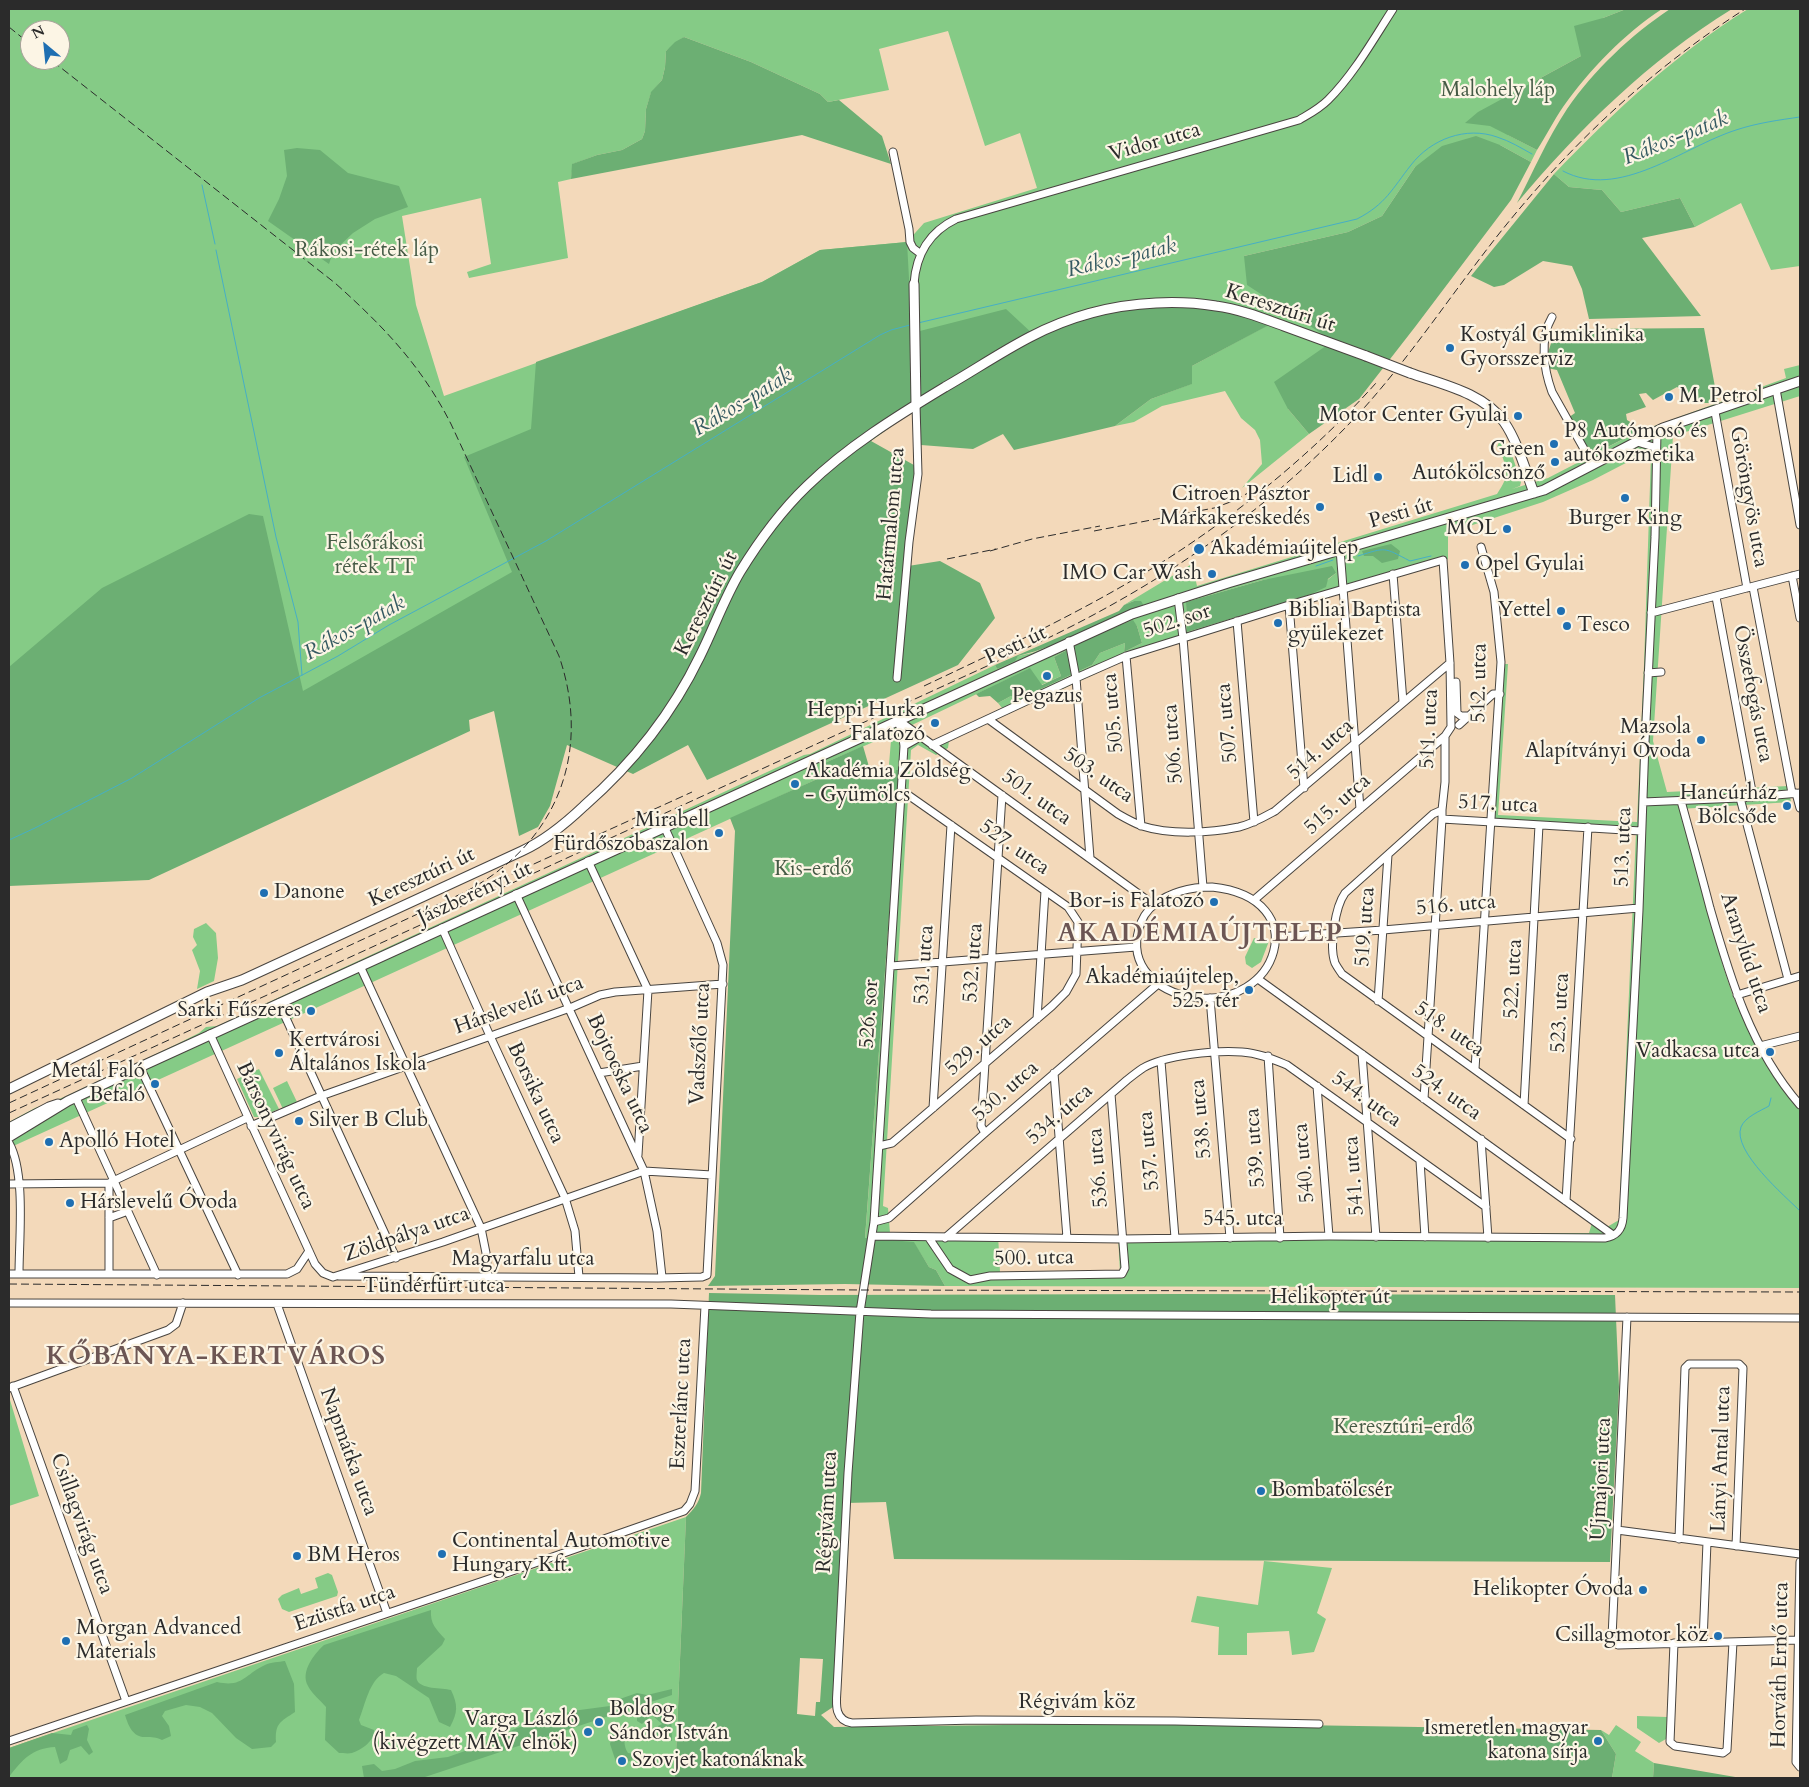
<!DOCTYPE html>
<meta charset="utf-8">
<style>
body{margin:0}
#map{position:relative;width:1809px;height:1787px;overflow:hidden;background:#f3d9ba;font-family:Cardo,serif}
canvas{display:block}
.frame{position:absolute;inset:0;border:10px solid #2b2b2b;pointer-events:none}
.north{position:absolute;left:20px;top:20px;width:50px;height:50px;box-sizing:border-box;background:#fcf5e5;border:1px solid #a8a49b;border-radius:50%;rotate:332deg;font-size:14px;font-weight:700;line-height:20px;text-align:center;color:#2b2b2b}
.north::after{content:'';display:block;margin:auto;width:18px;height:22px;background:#1f6fb2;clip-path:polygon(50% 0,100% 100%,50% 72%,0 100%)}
</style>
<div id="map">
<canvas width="1809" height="1787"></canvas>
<div class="frame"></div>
<div class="north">N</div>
</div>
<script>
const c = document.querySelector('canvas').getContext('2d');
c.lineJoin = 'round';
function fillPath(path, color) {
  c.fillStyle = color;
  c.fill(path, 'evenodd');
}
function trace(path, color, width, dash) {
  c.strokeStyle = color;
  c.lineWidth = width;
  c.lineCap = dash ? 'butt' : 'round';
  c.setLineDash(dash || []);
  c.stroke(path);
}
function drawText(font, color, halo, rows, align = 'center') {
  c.font = font + ' Cardo,serif';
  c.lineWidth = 4.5;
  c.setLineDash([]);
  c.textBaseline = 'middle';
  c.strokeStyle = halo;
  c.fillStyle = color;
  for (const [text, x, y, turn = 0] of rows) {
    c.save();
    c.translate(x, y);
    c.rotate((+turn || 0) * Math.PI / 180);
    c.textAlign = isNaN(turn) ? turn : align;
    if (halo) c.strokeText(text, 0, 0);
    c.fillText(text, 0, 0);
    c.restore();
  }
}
fillPath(new Path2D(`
 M9 9H1626L1603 18 1581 56 1535 81 1508 135 1537 150 1531 162 1500 145 1415 167 1382 216 1348 232 1244 256 1333 341 1288 409 1309 434 1242 488 1262 464 1260 440 1255 430 1241 418 1225 391 1162 406 1134 422 1115 426 1151 399 1191 384 1192 366 1268 325 1089 317 9 886ZM30 30H60V60H30ZM948 31 985 146 1020 133 1037 188 924 223 907 242 820 250 762 282 444 396 416 305 402 216 481 198 491 264 467 272 469 278 568 258 558 182 571 179 573 164 597 155 622 150 642 139 645 131 646 109 651 93 662 80 665 67 666 51 684 37 751 62 820 94 828 102 889 90 879 49Z
 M1748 9H1800V266L1771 270 1741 203 1695 227 1680 198 1621 212 1602 190 1569 187 1554 174C1613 113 1675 54 1748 9Z
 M1800 365V396L1673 436 1653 741 1667 792 1788 786 1791 802 1680 809 1723 966 1733 996 1758 1050 1775 1076 1800 1109V1288L945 1286 936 1270 929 1267 914 1243 865 1239 900 770 895 777H888L891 740 885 737 820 765 824 776 9 1148V1122L35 1108 64 1097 175 1045 199 1033 206 1027 217 1026 804 755 810 754 995 665 997 669 1018 656 1032 653 1077 635 1133 609 1134 601 1124 605 1192 564 1197 586 1497 494C1511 473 1507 472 1500 449L1497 447 1499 442H1504L1509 446 1521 482 1520 486 1512 489 1548 478 1635 433 1786 378 1784 369ZM1649 451 1651 455 1644 665 1637 822 1498 815 1508 664H1497L1487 826 1636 833 1619 1220 1607 1227 1594 1216 1589 1233 1118 1235 1120 1272H1000L998 1234 890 1233 888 1208 883 1206 911 750 918 745 936 755 948 748 949 741 1132 657 1340 593 1439 565 1448 559V533L1543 502 1593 480ZM1336 573 1309 595 1187 632 1186 602 1263 580ZM1132 621 1137 626 1142 643 1124 652 1125 643 1100 653 1092 665 1026 696H1011L998 703 1002 708 933 741 912 725 1029 669 1041 685 1061 676 1054 657 1095 635Z
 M206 923 216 933 218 958 214 981 197 989 200 971 192 950 197 945 193 937 194 929Z
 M1254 938 1269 941 1261 962 1252 968 1246 964 1245 957Z
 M259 1069 279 1109 261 1117H254L237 1079Z
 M287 1081 297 1102 283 1109 273 1088Z
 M10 1400 39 1496 9 1506V1401Z
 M686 1517 675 1778H9V1748Z
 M1264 1561 1332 1568 1317 1613 1326 1619 1314 1652 1292 1655 1289 1631 1247 1633V1655H1218L1219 1627 1191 1622 1197 1596 1258 1605Z
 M328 1573 332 1575 338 1592 337 1596 289 1612 282 1609 278 1599 282 1595 299 1588 301 1594 318 1588 315 1578Z
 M1637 1716 1667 1717 1666 1739 1659 1743 1637 1728Z
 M1616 1725 1641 1742 1635 1751 1654 1763 1653 1778H1612L1616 1754 1601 1730 1609 1735Z`), '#85cb86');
fillPath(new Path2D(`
 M1626 9H1662C1624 34 1590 69 1563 107 1554 120 1546 136 1537 150L1490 126 1465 123 1478 112 1581 56 1574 26 1603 18Z
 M1670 9H1732C1649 60 1579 129 1517 203 1533 172 1547 139 1567 109 1594 70 1631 35 1670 9Z
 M684 37 751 62 820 94 828 102 839 100 882 136 891 164 802 135 571 179 572 164 597 155 622 150 642 139 645 131 646 109 651 92 662 80 665 67 666 51 675 42Z
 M1476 136 1500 145 1531 162 1511 200 1415 327 1359 399 1309 434 1288 409 1274 382 1333 341 1247 285 1244 256 1348 232 1382 216 1415 167 1442 146Z
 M297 148 320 150 348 173 399 186 408 207 375 219 353 233 333 252 329 264 268 221 279 199 287 176 284 150Z
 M1554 174 1569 187 1602 190 1621 212 1680 198 1695 227 1642 238 1701 316 1589 319 1582 289 1572 266 1543 261 1504 285 1494 287 1471 276Z
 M907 242 912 333 1006 309 1034 335 1089 317 1155 305 1223 309 1269 325 1192 366V384L1151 399 1115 426 1014 450 1003 434 973 449 921 445 917 408 871 441 921 469 908 566 940 561 980 583 995 618 958 665 707 780 688 745 633 774 567 745 550 806 538 827 519 836 494 711 469 720 470 731 149 880 9 886V667L102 588 249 514 263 516 303 691 512 572 464 457 531 429 536 362 762 282 820 250Z
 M1704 328 1718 403H1704L1677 387 1653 400 1646 393 1639 394 1646 407 1626 414 1627 420 1632 423 1635 433 1582 460 1583 456 1565 420 1575 413 1557 370 1547 368 1546 359 1554 334 1581 329Z
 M1391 544 1400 551 1398 559 1382 563 1373 556H1364L1362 551Z
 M1332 566 1336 573 1328 579 1326 587 1309 595 1187 632 1186 602 1263 580Z
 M1134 601H1141L1144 606C1103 624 1062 645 1018 656L1015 661 997 669 995 665 1119 611 1124 605Z
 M1133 620 1137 626 1142 643 1124 652 1125 643 1100 653 1092 665 1026 696H1011L998 703 990 696 979 697 976 694 1030 668 1042 685 1061 676 1054 657 1095 635Z
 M863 746 872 777H895L896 770H900L865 1238 914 1242 929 1267 936 1270 945 1286 845 1284 708 1286 715 1276 735 831 730 818 824 776 820 765Z
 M709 1293 822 1295 1181 1294 1615 1295 1619 1387 1610 1562 894 1559 886 1502 846 1503 833 1707 821 1715 834 1727 1176 1723 1601 1730 1616 1754 1612 1778H675L686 1517C693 1510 699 1503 701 1493ZM800 1658 823 1659 820 1702H816L815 1716 797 1714Z
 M431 1610C430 1624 436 1629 445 1639L442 1645 417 1668C417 1671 416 1677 417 1680 420 1689 442 1688 451 1690 458 1705 458 1712 450 1727L439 1722 429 1698 396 1676 384 1673C369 1681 365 1705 359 1720L361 1725 374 1730C375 1740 362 1750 352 1753 348 1754 342 1753 339 1753L325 1740 326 1707C321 1701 312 1694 308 1686 300 1672 314 1654 324 1645Z
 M285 1661 294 1684 295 1712C280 1722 275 1723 276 1742L271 1747 252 1749 236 1738 212 1713 200 1707 186 1705 165 1711 162 1716 169 1726 171 1736 162 1740C156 1737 152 1737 146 1737 133 1738 128 1725 125 1715L217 1682C243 1688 245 1674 265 1665 271 1662 279 1662 285 1661Z
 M672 1689V1695L422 1778H364L362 1766 374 1764 382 1771 395 1769 415 1761 448 1757 479 1746 517 1728 572 1711 610 1706 617 1700 637 1693 647 1695Z
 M652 1706 658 1711H671L672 1741 656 1738V1727L662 1724 652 1715 642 1724 637 1721V1717L635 1714 644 1708Z
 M87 1725 89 1729 87 1740 93 1752 89 1755 81 1746 70 1750 67 1760 60 1764 55 1747C32 1748 22 1760 9 1777V1748L52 1733 71 1735 73 1730Z
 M614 1728H623C625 1737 623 1746 628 1753L634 1754 635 1757 630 1761 618 1764 616 1762 610 1744Z
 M1654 1763 1741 1778H1653Z`), '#6caf73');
trace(new Path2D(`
 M1563 171C1619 201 1683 147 1736 130 1757 123 1779 120 1800 117
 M202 185 215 244
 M216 250 276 537 298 622 302 675
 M918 323 1357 219C1386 204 1392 189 1411 165 1431 139 1466 126 1497 137 1510 141 1521 148 1532 154
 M1358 556C1387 547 1383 547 1410 561L1431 556
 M1316 566 1333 560
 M9 840 35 828 132 778 259 698 338 656 389 625 546 541 880 335 891 330 910 325
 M1771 1098 1769 1106C1760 1111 1745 1117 1741 1127 1732 1151 1785 1196 1800 1211`), '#46afc5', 1);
const minor = new Path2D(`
 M893 152 909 229 910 242 913 248 921 254
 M914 284C916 255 929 232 956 219L1299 120C1309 114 1319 109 1328 100 1354 74 1373 40 1393 9
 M1552 317C1539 339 1544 370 1552 392L1593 465
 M1776 389 1800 525
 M1715 412 1747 588
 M1637 442 1654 447 1657 454
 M1340 549 1360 809
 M1393 574 1403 702
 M1792 576 1800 618
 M1753 587 1792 793
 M1716 597 1753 797
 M1178 598 1183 638 1203 887
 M1289 605 1304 788
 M1651 613 1800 574
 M1237 621 1254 822
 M1069 641 1076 678 1090 858
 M1126 656 1141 826
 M1648 673 1661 672
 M897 678 909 542 918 474 916 405
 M1456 682 1457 713 1461 716H1469
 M988 719 1118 814C1125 818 1134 823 1142 826 1170 835 1210 833 1239 827 1252 824 1264 817 1275 811L1450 663
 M897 720 902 731 904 746 874 1222 860 1312 848 1473 837 1690C836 1704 834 1720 852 1723L976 1720 1175 1721 1319 1724
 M898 720 1154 905
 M1459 725 1493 694H1500
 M932 745 1076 678 1126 656 1289 605 1443 560 1450 663 1451 727 1445 736V782L1442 810
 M904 746 920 737
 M1796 793 1800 808
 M1740 798 1788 979
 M1681 801C1691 837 1701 873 1710 908 1730 978 1751 1049 1800 1105
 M1643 802 1740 798 1800 793
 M588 861 648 990 638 1155
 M1212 887C1317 898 1278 1011 1192 997 1158 992 1128 966 1139 929 1141 920 1147 910 1155 904 1172 891 1192 887 1212 887Z
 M516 894 644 1171 657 1231 662 1277
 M1254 900 1445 736
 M442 928 490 1036 565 1198 575 1231 579 1277
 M1276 937 1383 930 1639 908
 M360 966 481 1228 486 1253 488 1277
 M891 966 1136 947
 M1258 979 1613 1235
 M1737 995 1800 976
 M1210 998 1230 1238
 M1378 1001 1388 855
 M279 1003 396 1258
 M1037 1019 1045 891
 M210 1034 315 1264 323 1273 333 1277 443 1242 644 1171 712 1175
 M1760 1046 1800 1036
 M1362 1054 1376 1237
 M1268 1056 1280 1238
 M1161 1061 1175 1238
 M140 1067 238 1275
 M1475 1069 1501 662 1494 592 1481 547
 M599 1073 643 1066
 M1054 1073 1067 1238
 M1317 1086 1329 1236
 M76 1098 157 1275
 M1424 1099 1442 819
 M1524 1105 1539 825
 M933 1108 951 825
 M251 1126 321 1096 570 1008 600 995 615 992 723 984
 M985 1133 981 1126 1002 795
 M1481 1139 1488 1238
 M1571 1139 1342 974C1340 971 1337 967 1335 963 1329 947 1335 907 1345 893L1433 814 1442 810V819L1641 831
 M9 1143C26 1173 19 1239 19 1274
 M879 1146 892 1143 1052 1006 1066 992 1076 974 1078 922 1068 907 901 790
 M1420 1161 1425 1237
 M109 1183V1274
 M9 1184 109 1183 247 1118
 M1566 1201 1588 827
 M109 1218 128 1211
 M874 1222 889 1218 985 1133 1158 984
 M872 1236 1122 1239 1329 1236 1605 1238C1617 1236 1622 1230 1623 1218L1639 910 1645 742 1655 537 1657 431
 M929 1238 950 1269 970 1280 990 1276 1122 1274 1125 1268 1111 1094
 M945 1238 1127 1080C1132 1076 1137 1072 1143 1068 1165 1055 1216 1050 1242 1052 1258 1053 1272 1059 1287 1065L1486 1207
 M9 1274H287L297 1269 309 1251
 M339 1276 658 1278 702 1277 707 1275 723 965 717 943 664 826
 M9 1303 671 1304 931 1314 1800 1318
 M277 1304 387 1613
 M1627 1317 1612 1637 1613 1642 1618 1645 1800 1640
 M13 1386 126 1701
 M9 1388 168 1330 176 1324 183 1303
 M1617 1530 1800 1554
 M1679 1539 1685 1368 1689 1364H1739L1743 1368 1736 1546
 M1800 1562 1796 1762 1800 1767
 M1703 1642 1707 1542
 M1674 1643 1670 1742 1675 1746 1723 1753 1727 1750 1733 1642
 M9 1741 498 1576 684 1511 690 1504 695 1491 705 1306`);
const major = new Path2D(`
 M914 284 916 405
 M1410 373C1441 384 1484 393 1504 422 1517 440 1526 472 1534 493
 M9 1089 207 992 242 980 522 851C546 840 565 824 584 806 632 764 672 714 700 656 714 628 724 599 740 572 759 541 781 511 807 486 847 447 897 416 945 387 973 371 1001 352 1030 337 1068 317 1112 305 1156 303 1175 302 1197 303 1216 306 1239 309 1262 318 1284 326 1311 336 1339 346 1366 356
 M9 1128 49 1107 58 1104
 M9 1137 68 1101 140 1067 1132 614 1228 583 1544 490 1663 428 1800 381`);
trace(minor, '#494540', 9);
trace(major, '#494540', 11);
trace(minor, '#fff', 7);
trace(major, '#fff', 9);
trace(new Path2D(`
 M9 27 30 44
 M1094 531 1214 508 1233 501 1248 493
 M990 551 1032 539 1100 526
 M947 559 996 549
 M924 686C998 651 1073 616 1143 574 1226 524 1311 456 1376 383
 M490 884 692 792
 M9 1103 463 893C555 846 593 755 559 656L451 424C421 365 383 326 335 283L51 60
 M9 1113 1044 640C1166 581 1272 508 1364 408 1414 352 1455 289 1502 230 1572 143 1650 70 1745 9
 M9 1284 862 1290 1800 1292`), '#2b2b2b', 1, [8, 4]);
const majorBridge = new Path2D(`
 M1366 356 1410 373`);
trace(majorBridge, '#494540', 11, []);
trace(majorBridge, '#fff', 9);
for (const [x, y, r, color] of [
 [1450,348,5,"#1f6fb2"],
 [1669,397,5,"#1f6fb2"],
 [1518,416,5,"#1f6fb2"],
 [1554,444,5,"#1f6fb2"],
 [1555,462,5,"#1f6fb2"],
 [1378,477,5,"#1f6fb2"],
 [1625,498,5,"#1f6fb2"],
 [1320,507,5,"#1f6fb2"],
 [1507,529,5,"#1f6fb2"],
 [1199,549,6,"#1f6fb2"],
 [1465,565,5,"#1f6fb2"],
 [1212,574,5,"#1f6fb2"],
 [1561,611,5,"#1f6fb2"],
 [1278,623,5,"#1f6fb2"],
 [1567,626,5,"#1f6fb2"],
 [1047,676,5,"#1f6fb2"],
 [935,723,5,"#1f6fb2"],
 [1701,740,5,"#1f6fb2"],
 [795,784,5,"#1f6fb2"],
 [1787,806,5,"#1f6fb2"],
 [719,833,5,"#1f6fb2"],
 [264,893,5,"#1f6fb2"],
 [1214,902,5,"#1f6fb2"],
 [1249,990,5,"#1f6fb2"],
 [311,1011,5,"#1f6fb2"],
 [1770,1052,5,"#1f6fb2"],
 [279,1053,5,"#1f6fb2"],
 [155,1084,5,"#1f6fb2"],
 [299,1121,5,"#1f6fb2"],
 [49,1142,5,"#1f6fb2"],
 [70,1203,5,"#1f6fb2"],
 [1261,1491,5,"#1f6fb2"],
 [442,1554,5,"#1f6fb2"],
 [297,1556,5,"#1f6fb2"],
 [1643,1590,5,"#1f6fb2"],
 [1718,1636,5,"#1f6fb2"],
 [66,1641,5,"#1f6fb2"],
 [599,1722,5,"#1f6fb2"],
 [588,1732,5,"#1f6fb2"],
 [1598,1741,5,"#1f6fb2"],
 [622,1761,5,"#1f6fb2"]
]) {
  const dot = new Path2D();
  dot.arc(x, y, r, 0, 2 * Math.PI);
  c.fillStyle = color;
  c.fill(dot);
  trace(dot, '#fcf5e5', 2);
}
drawText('21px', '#465b46', '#fcf5e5', [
 ["Malohely láp",1498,91],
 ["Rákosi-rétek láp",367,251],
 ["Felsőrákosi",375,544],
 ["rétek TT",375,568],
 ["Kis-erdő",813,870],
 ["Keresztúri-erdő",1403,1428]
]);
drawText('21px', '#2b2b2b', '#fcf5e5', [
 ["Vidor utca",1155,143,-16],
 ["Keresztúri út",1280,309,18],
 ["Göröngyös utca",1748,497,80],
 ["Pesti út",1401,514,-16],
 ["Határmalom utca",892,524,-85],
 ["Keresztúri út",707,604,-63],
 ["502. sor",1177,622,-18],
 ["Pesti út",1016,646,-25],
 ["512. utca",1480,683,-89],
 ["Összefogás utca",1752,694,79],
 ["505. utca",1114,713,-95],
 ["507. utca",1228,723,-95],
 ["511. utca",1430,729,-87],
 ["506. utca",1174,744,-94],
 ["514. utca",1321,750,-41],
 ["503. utca",1098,776,35],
 ["501. utca",1036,798,36],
 ["515. utca",1338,805,-41],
 ["517. utca",1498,805,3],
 ["513. utca",1624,847,-88],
 ["527. utca",1014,848,35],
 ["Keresztúri út",422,878,-25],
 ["Jászberényi út",475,894,-25],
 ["516. utca",1456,906,-5],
 ["519. utca",1366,927,-86],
 ["Aranylúd utca",1745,953,72],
 ["532. utca",974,963,-86],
 ["531. utca",925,965,-86],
 ["522. utca",1514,979,-87],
 ["Hárslevelű utca",519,1006,-20],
 ["523. utca",1561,1013,-87],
 ["526. sor",870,1014,-86],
 ["518. utca",1449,1030,35],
 ["Vadszőlő utca",701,1044,-87],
 ["529. utca",979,1046,-41],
 ["Bojtocska utca",619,1074,65],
 ["530. utca",1006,1092,-41],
 ["Borsika utca",535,1093,65],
 ["524. utca",1446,1093,36],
 ["544. utca",1366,1100,36],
 ["534. utca",1060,1115,-41],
 ["538. utca",1202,1119,-95],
 ["Bársonyvirág utca",275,1136,65],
 ["539. utca",1256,1148,-94],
 ["537. utca",1150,1151,-95],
 ["540. utca",1305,1163,-95],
 ["536. utca",1099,1168,-94],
 ["541. utca",1355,1176,-94],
 ["545. utca",1243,1220],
 ["Zöldpálya utca",407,1235,-19],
 ["500. utca",1034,1259,-1],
 ["Magyarfalu utca",523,1260],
 ["Tündérfürt utca",434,1287],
 ["Helikopter út",1330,1298],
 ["Eszterlánc utca",682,1404,-87],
 ["Napmátka utca",348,1452,70],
 ["Lányi Antal utca",1722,1459,-88],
 ["Újmajori utca",1602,1479,-87],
 ["Régivám utca",828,1512,-87],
 ["Csillagvirág utca",81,1524,70],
 ["Ezüstfa utca",345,1609,-19],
 ["Horváth Ernő utca",1781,1665,-89],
 ["Régivám köz",1077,1703]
]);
drawText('21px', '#2b2b2b', '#fcf5e5', [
 ["Kostyál Gumiklinika",1460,336,"left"],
 ["Gyorsszerviz",1460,360,"left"],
 ["M. Petrol",1679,397,"left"],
 ["Motor Center Gyulai",1508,416],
 ["P8 Autómosó és",1564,432,"left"],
 ["autókozmetika",1564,456,"left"],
 ["Green",1545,450],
 ["Autókölcsönző",1545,474],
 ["Lidl",1368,477],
 ["Citroen Pásztor",1310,495],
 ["Márkakereskedés",1310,519],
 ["Burger King",1625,519,"center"],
 ["MOL",1497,529],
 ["Akadémiaújtelep",1210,549,"left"],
 ["Opel Gyulai",1475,565,"left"],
 ["IMO Car Wash",1202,574],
 ["Bibliai Baptista",1288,611,"left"],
 ["gyülekezet",1288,635,"left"],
 ["Yettel",1551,611],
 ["Tesco",1577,626,"left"],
 ["Pegazus",1047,697,"center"],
 ["Heppi Hurka",925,711],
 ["Falatozó",925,735],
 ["Mazsola",1691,728],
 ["Alapítványi Óvoda",1691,752],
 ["Akadémia Zöldség",805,772,"left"],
 ["- Gyümölcs",805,796,"left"],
 ["Hancúrház",1777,794],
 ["Bölcsőde",1777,818],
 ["Mirabell",709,821],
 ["Fürdőszobaszalon",709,845],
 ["Danone",274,893,"left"],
 ["Bor-is Falatozó",1204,902],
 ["Akadémiaújtelep,",1239,978],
 ["525. tér",1239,1002],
 ["Sarki Fűszeres",301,1011],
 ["Kertvárosi",289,1041,"left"],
 ["Általános Iskola",289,1065,"left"],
 ["Vadkacsa utca",1760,1052],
 ["Metál Faló",145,1072],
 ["Befaló",145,1096],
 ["Silver B Club",309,1121,"left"],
 ["Apolló Hotel",59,1142,"left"],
 ["Hárslevelű Óvoda",80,1203,"left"],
 ["Bombatölcsér",1271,1491,"left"],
 ["Continental Automotive",452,1542,"left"],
 ["Hungary Kft.",452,1566,"left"],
 ["BM Heros",307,1556,"left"],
 ["Helikopter Óvoda",1633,1590],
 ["Morgan Advanced",76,1629,"left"],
 ["Materials",76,1653,"left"],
 ["Csillagmotor köz",1708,1636],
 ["Boldog",609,1710,"left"],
 ["Sándor István",609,1734,"left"],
 ["Varga László",578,1720],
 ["(kivégzett MÁV elnök)",578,1744],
 ["Ismeretlen magyar",1588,1729],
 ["katona sírja",1588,1753],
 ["Szovjet katonáknak",632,1761,"left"]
], 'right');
drawText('italic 22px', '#345961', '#fcf5e5', [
 ["Rákos-patak",1676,139,-22],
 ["Rákos-patak",1122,259,-13],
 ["Rákos-patak",743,403,-31],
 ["Rákos-patak",355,629,-29]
]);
c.letterSpacing = '1px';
drawText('bold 26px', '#6c5654', '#fcf5e5', [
 ["AKADÉMIAÚJTELEP",1200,935],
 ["KŐBÁNYA-KERTVÁROS",216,1358]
]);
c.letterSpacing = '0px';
</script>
